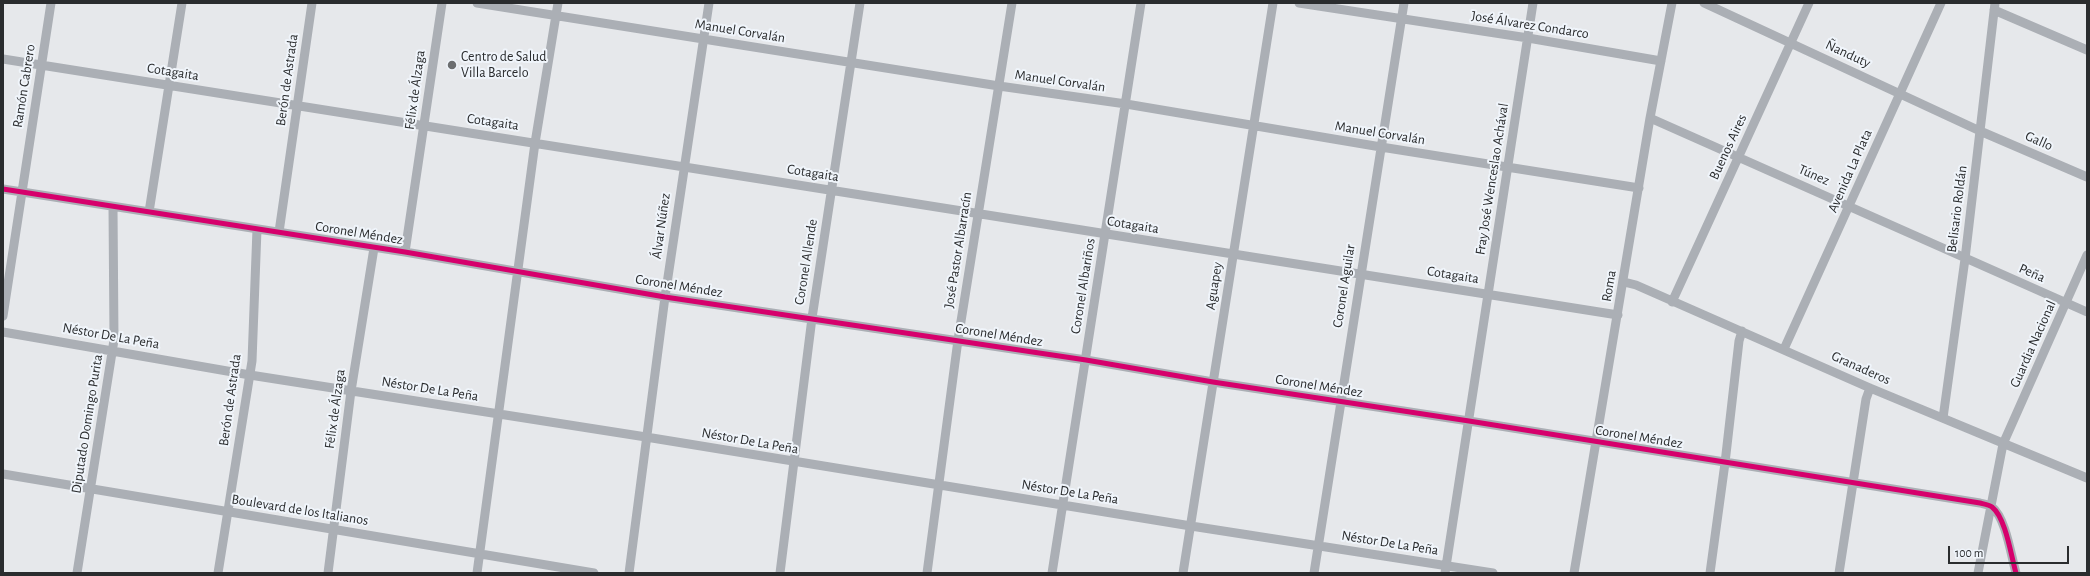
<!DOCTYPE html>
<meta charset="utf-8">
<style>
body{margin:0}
#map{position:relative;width:2090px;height:576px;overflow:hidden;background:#e6e8eb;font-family:"Alegreya Sans",sans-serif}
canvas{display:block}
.frame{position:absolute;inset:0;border:4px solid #2a2c2e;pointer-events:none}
.scale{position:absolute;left:1948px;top:546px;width:121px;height:18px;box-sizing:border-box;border:2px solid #2a2c2e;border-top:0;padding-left:5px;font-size:12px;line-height:14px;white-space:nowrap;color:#2a2c2e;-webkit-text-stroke:3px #f0f5fb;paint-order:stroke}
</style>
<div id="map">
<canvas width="2090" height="576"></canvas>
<div class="frame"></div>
<div class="scale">100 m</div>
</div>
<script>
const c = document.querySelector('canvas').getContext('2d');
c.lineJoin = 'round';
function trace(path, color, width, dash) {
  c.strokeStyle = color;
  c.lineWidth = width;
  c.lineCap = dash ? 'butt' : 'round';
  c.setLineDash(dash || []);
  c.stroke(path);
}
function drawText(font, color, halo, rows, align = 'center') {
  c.font = font + ' "Alegreya Sans",sans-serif';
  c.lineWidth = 4;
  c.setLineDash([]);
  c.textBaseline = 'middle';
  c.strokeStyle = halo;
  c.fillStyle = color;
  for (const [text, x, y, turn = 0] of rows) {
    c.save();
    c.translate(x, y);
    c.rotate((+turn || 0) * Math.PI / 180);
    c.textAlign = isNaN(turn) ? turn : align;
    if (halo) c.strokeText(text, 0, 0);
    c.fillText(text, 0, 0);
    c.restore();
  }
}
trace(new Path2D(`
 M477 3 999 86 1126 104 1381 147 1639 188
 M1299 3 1528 38 1661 61
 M1704 3 1980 131 2087 177
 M1994 10 2087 50
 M3 59 1618 315
 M1650 118 2087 312
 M3 189 405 252 665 297 1086 360 1213 382 1469 421 1980 503C1984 504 1990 505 1992 507 2006 518 2011 556 2016 573
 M149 212 182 3
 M279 232 312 3
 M405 252 442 3
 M1624 282 1636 285 1870 388 2087 478
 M1672 302 1809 3
 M3 316 51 3
 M3 332 250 375 646 437 1191 526 1493 573
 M1784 349 1941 3
 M1943 418 1965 259 1995 3
 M3 474 594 573
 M77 573 114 340 113 207
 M218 573 252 361 257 229
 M328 573 351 391 374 248
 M477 573 535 143 558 3
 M629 573 665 297 709 3
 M780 573 812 318 860 3
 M927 573 958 340 1012 3
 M1052 573 1141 3
 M1183 573 1273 3
 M1314 573 1404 3
 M1445 573 1533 3
 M1574 573 1650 118 1672 3
 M1710 573 1725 463 1739 341 1742 331
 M1839 573 1866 399 1870 388
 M1978 573 2003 444 2087 255`), '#abafb5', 9);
trace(new Path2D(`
 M3 189 405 252 665 297 1086 360 1213 382 1469 421 1980 503C1984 504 1990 505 1992 507 2006 518 2011 556 2016 573`), '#d6006c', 5);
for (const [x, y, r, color] of [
 [452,65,5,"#6c6e70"]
]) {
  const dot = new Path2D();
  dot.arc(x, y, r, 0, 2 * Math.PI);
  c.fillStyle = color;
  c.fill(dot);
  trace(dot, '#f0f5fb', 1.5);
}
drawText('14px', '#2a2c2e', '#f0f5fb', [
 ["José Álvarez Condarco",1530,25,9],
 ["Manuel Corvalán",740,31,9],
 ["Ñanduty",1848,54,25],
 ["Cotagaita",173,72,9],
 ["Berón de Astrada",287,80,-82],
 ["Manuel Corvalán",1060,81,8],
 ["Ramón Cabrero",24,86,-81],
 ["Félix de Álzaga",415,90,-82],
 ["Cotagaita",493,122,8],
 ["Manuel Corvalán",1380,133,9],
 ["Gallo",2039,141,24],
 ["Buenos Aires",1728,147,-65],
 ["Avenida La Plata",1850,171,-66],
 ["Cotagaita",813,173,9],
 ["Túnez",1814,175,24],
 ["Fray José Wenceslao Achával",1492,179,-81],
 ["Belisario Roldán",1957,209,-83],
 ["Cotagaita",1133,225,9],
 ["Álvar Núñez",661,226,-82],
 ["Coronel Méndez",359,233,9],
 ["José Pastor Albarracín",958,250,-81],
 ["Coronel Allende",806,262,-81],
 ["Peña",2032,273,24],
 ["Cotagaita",1453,275,9],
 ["Coronel Méndez",679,286,9],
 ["Coronel Albariños",1083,286,-81],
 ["Aguapey",1214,286,-81],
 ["Coronel Aguilar",1344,286,-81],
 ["Roma",1609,286,-80],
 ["Coronel Méndez",999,335,9],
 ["Néstor De La Peña",111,336,10],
 ["Guardia Nacional",2033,344,-66],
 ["Granaderos",1861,368,24],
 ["Coronel Méndez",1319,386,9],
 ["Néstor De La Peña",430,389,9],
 ["Berón de Astrada",230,400,-82],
 ["Félix de Álzaga",335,409,-82],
 ["Diputado Domingo Purita",87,424,-81],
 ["Coronel Méndez",1639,437,9],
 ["Néstor De La Peña",750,441,10],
 ["Néstor De La Peña",1070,492,9],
 ["Boulevard de los Italianos",300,510,9],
 ["Néstor De La Peña",1390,543,9]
]);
drawText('14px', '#2a2c2e', '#f0f5fb', [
 ["Centro de Salud",461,57],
 ["Villa Barcelo",461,73]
], 'left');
</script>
